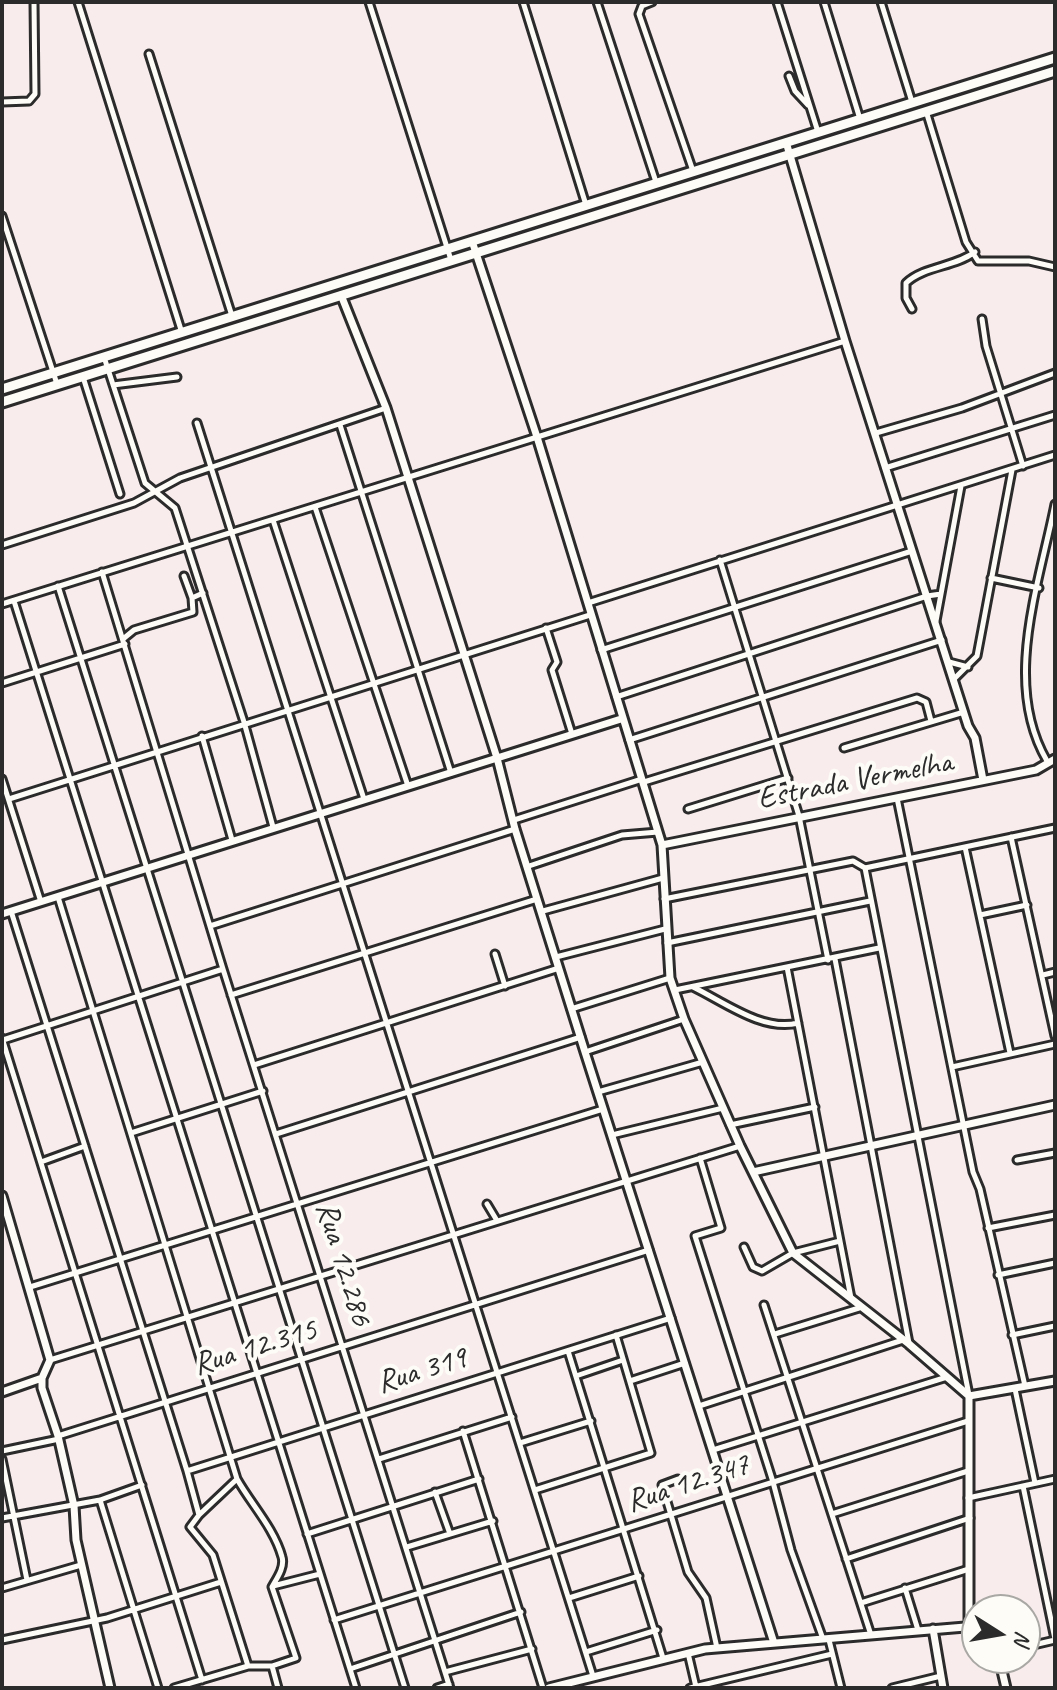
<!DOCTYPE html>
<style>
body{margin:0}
#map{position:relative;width:1057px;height:1690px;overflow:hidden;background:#f8ecec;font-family:Caveat,sans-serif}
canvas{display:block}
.frame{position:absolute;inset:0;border:4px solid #2b2b2b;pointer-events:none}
.north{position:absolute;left:961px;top:1594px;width:80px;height:80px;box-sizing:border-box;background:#fdfcf7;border:2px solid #a9a8a5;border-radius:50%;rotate:101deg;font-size:22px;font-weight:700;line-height:32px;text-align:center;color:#2b2b2b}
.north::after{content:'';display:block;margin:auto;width:28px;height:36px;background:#2b2b2b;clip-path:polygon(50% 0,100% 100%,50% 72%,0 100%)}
</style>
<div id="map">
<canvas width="1057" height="1690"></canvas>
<div class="frame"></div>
<div class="north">N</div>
</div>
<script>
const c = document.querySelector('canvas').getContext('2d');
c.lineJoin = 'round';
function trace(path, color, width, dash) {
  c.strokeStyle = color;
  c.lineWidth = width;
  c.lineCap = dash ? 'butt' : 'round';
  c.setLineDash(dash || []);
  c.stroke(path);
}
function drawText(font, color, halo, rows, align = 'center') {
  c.font = font + ' Caveat,sans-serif';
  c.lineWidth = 8;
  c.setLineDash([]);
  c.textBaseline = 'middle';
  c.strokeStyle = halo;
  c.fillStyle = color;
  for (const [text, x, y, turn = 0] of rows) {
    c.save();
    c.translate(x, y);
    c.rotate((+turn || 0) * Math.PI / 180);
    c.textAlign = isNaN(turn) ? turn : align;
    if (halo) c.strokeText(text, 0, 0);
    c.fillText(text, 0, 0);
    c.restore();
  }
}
const minor = new Path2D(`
 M78 2 182 333
 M369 2 451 260
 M523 2 586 205
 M597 2 656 182
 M652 2 642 6 639 14 693 171
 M777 2 818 132
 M824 2 860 119
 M881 2 912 102
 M149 54 232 316
 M789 76 795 91 808 105
 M2 102 29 101 35 94 34 2
 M926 111 966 242 978 261H1029L1055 267
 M2 216 57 384
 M912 309 906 298V283C924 266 955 267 975 252
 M982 319 986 346 1023 466
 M104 357 145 483 175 508 244 722 273 827
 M83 377 120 494
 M113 385 177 377
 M197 423 593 1676
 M340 425 451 773
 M876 433 962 408 1055 373
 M885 468 1055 415
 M315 507 408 786
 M273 520 364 799
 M2 545 134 503 180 478 386 408
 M720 560 799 816 828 960
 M102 572 223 969 450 1688
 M184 576 192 598
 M991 578 1039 588
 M58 586 405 1688
 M14 601 356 1688
 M588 603 1055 455
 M2 604 845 341
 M936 621 961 486
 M546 628 557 662 552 670 572 734
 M123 639 134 630 193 612 192 598 203 593
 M601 650 912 551
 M949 662 968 667
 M954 679 977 656 1012 470
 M2 683 125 644
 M616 697 927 596 941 594
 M202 736 232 840
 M629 740 942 640
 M844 748 964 712
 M1047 761C1002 684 1039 585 1055 504
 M2 779 41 902
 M644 782 917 698 926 702 931 721
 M897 798 973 1172 980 1189 1025 1386
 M9 799 590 615
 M688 809 788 778
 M514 820 639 780
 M1011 837 1055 1036
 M965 847 1010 1053
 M529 866 622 835 658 832
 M865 868 1055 828
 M58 897 237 1479C251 1504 274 1528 282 1557 285 1567 277 1578 272 1587L296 1658 272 1666
 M664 899 853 861 865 868 969 1395
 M11 911 187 1471 199 1515 190 1527 213 1555 248 1666
 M543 911 663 878
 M980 915 1027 905
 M210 926 515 829
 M667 943 870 901
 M495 954 505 986
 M556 957 665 929
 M835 959 909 1343
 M787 967 851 1298
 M1043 975 1055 972
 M693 987C724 1002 763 1032 798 1023
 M675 990 879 948
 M231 995 537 899
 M571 1009 670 978
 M2 1038 202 1680
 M3 1040 223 969
 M585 1052 684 1019
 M254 1065 559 968
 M952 1067 1055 1044
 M598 1092 703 1062
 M730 1125 815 1107
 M131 1133 263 1091
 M276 1134 581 1037
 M612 1135 723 1108
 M700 1158 721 1228 695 1236 773 1482 791 1550 823 1639
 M1017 1160 1055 1153
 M41 1162 85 1146
 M487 1204 496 1219
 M988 1228 1055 1215
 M744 1247 753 1267 762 1271 793 1253 840 1241
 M998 1275 1055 1263
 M30 1287 603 1109
 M764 1305 871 1635
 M775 1334 859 1308
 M1012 1335 1055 1326
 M568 1351 663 1658
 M50 1360 740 1146
 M576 1376 623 1360
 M630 1381 685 1363
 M1015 1389 1035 1483
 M699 1406 903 1340
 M463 1431 543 1688
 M58 1436 649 1250
 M520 1443 591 1421
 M713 1450 947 1377
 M2 1451 59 1439
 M2 1459 27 1580
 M379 1459 512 1417
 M187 1471 671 1318
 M678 1479 662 1485 688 1572 706 1598 717 1648
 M1023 1486 1055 1639
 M535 1490 651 1453 616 1335
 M435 1492 450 1534
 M968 1498 1055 1479
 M100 1500 158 1688
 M832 1514 968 1471
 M199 1515 237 1479
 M2 1518 100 1500 142 1485
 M307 1534 479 1479
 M407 1547 493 1521
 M846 1559 970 1518
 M273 1586 320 1574
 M2 1588 81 1565
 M905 1588 918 1630
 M569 1598 639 1576
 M861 1603 969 1569
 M334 1620 968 1421
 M2 1640 107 1618 221 1582
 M829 1640 841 1688
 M1025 1647 1055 1640
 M586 1652 657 1630
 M688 1653 696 1687
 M350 1669 521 1612
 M445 1672 532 1649
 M174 1688 248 1666H272L278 1688
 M437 1688 449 1684
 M690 1688 832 1654
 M892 1688 941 1676`);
const tertiary = new Path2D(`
 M786 142 845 341 968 726 975 738 983 780
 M472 241 537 437 662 845 670 978 684 1019 740 1146 793 1253 909 1344 969 1396V1627
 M341 295 386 408 497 758 515 829 585 1052 774 1643
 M662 845 1036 770 1055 759
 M2 914 621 719
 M753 1172 1055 1105
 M2 1196 50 1360 42 1378V1388L58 1436 74 1506 76 1540 110 1688
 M2 1392 42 1378
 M969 1396 1055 1381
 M933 1629 943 1688
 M999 1658 1006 1688
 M549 1688 705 1649 977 1626`);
const trunk = new Path2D(`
 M2 389 1055 58
 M2 402 1055 71`);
trace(minor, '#2b2b2b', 11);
trace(tertiary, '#2b2b2b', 13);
trace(trunk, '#2b2b2b', 15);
trace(minor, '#fdfcf7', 5);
trace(tertiary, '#fdfcf7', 7);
trace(trunk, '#fdfcf7', 9);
drawText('32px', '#2b2b2b', '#fdfcf7', [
 ["Estrada Vermelha",855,781,-11],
 ["Rua 12.286",343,1264,73],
 ["Rua 12.315",255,1348,-17],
 ["Rua 319",422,1371,-17],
 ["Rua 12.347",688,1484,-18]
]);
</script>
